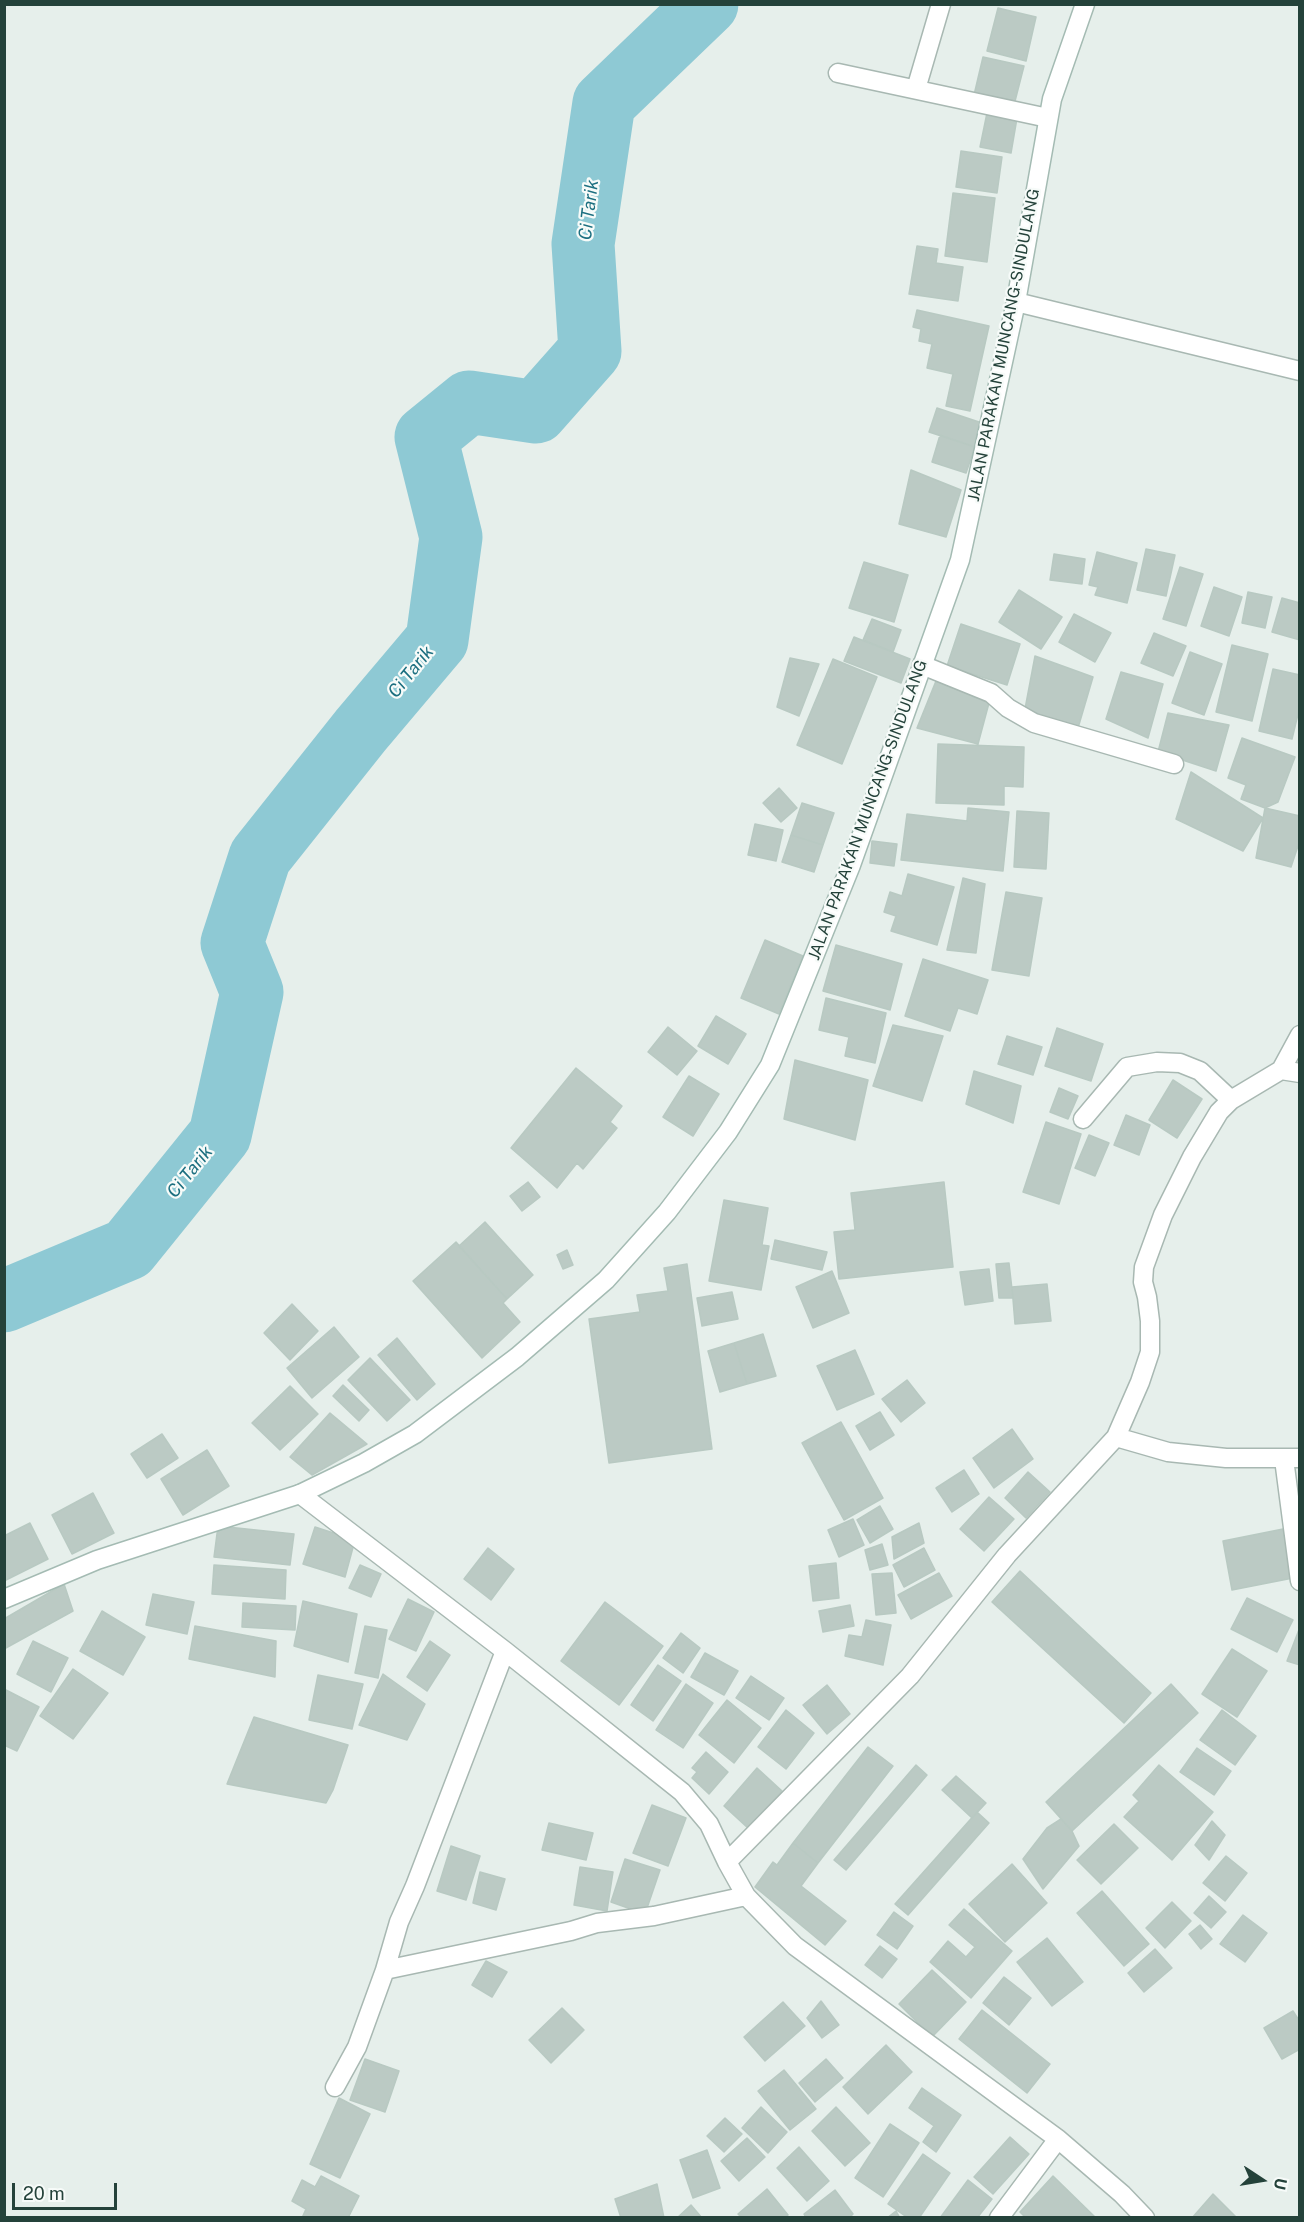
<!DOCTYPE html>
<style>
body{margin:0}
#map{position:relative;width:1304px;height:2222px;overflow:hidden;background:#e6efeb;font-family:"Public Sans",sans-serif}
canvas{display:block}
.frame{position:absolute;inset:0;border:6px solid #24423a;pointer-events:none}
.north{position:absolute;left:1232px;top:2150px;width:60px;height:60px;-webkit-text-stroke:4px #f7fbf9;paint-order:stroke;rotate:102deg;font-size:16px;font-weight:700;line-height:24px;text-align:center;color:#24423a}
.north::after{content:'';display:block;margin:auto;width:21px;height:27px;background:#24423a;clip-path:polygon(50% 0,100% 100%,50% 72%,0 100%)}
.scale{position:absolute;left:12px;top:2183px;width:105px;height:27px;box-sizing:border-box;border:3px solid #24423a;border-top:0;padding-left:8px;font-size:18px;line-height:21px;white-space:nowrap;color:#24423a;-webkit-text-stroke:4px #f7fbf9;paint-order:stroke}
</style>
<div id="map">
<canvas width="1304" height="2222"></canvas>
<div class="frame"></div>
<div class="north">U</div>
<div class="scale">20 m</div>
</div>
<script>
const c = document.querySelector('canvas').getContext('2d');
c.lineJoin = 'round';
function trace(path, color, width, dash) {
  c.strokeStyle = color;
  c.lineWidth = width;
  c.lineCap = dash ? 'butt' : 'round';
  c.setLineDash(dash || []);
  c.stroke(path);
}
function fillPath(path, color) {
  c.fillStyle = color;
  c.fill(path, 'evenodd');
}
function drawText(font, color, halo, rows, align = 'center') {
  c.font = font + ' "Public Sans",sans-serif';
  c.lineWidth = 4.5;
  c.setLineDash([]);
  c.textBaseline = 'middle';
  c.strokeStyle = halo;
  c.fillStyle = color;
  for (const [text, x, y, turn = 0] of rows) {
    c.save();
    c.translate(x, y);
    c.rotate((+turn || 0) * Math.PI / 180);
    c.textAlign = isNaN(turn) ? turn : align;
    if (halo) c.strokeText(text, 0, 0);
    c.fillText(text, 0, 0);
    c.restore();
  }
}
trace(new Path2D(`
 M4 1301 128 1249 220 1135 252 992 232 943 260 857 361 730 437 640 451 537 426 437 469 402 536 412 590 351 583 244 604 103 707 4`), '#8ec9d4', 63);
const building = new Path2D(`
 M998 8 1036 17 1026 61 987 51Z
 M983 57 1024 66 1014 105 974 95Z
 M987 113 1017 118 1011 153 980 147Z
 M961 151 1002 157 997 193 956 187Z
 M953 193 995 198 987 262 945 256Z
 M917 246 938 249 936 263 963 267 958 301 909 294Z
 M917 310 989 326 970 411 946 406 953 374 927 368 932 344 919 341 921 329 913 327Z
 M937 408 982 423 975 447 929 432Z
 M940 435 975 447 966 473 932 462Z
 M911 470 961 490 946 537 899 524Z
 M1146 549 1175 555 1166 596 1137 590Z
 M1097 552 1137 563 1127 603 1095 595 1098 587 1089 585Z
 M1054 554 1085 559 1082 584 1050 580Z
 M864 562 908 575 894 622 849 608Z
 M1180 567 1203 574 1186 626 1163 619Z
 M1214 587 1242 597 1229 636 1201 626Z
 M1019 590 1062 617 1041 649 999 622Z
 M1248 592 1272 597 1265 628 1242 623Z
 M1282 598 1300 603V640L1272 632Z
 M1074 614 1111 633 1095 662 1059 642Z
 M872 619 901 630 893 652 863 640Z
 M961 624 1020 644 1007 685 947 666Z
 M1154 633 1186 646 1173 676 1141 663Z
 M854 637 910 659 901 683 844 661Z
 M1232 645 1268 654 1252 721 1216 712Z
 M1190 652 1222 664 1204 715 1172 703Z
 M1035 656 1093 677 1078 728 1025 709Z
 M790 658 819 664 799 716 777 707Z
 M833 659 877 677 842 764 797 745Z
 M1273 669 1300 675V706L1292 739 1259 731Z
 M1121 672 1163 684 1148 738 1106 719Z
 M936 681 989 703 978 744 917 728Z
 M1168 713 1229 725 1216 771 1158 752Z
 M1242 738 1295 757 1278 802 1265 808 1241 799 1246 785 1228 778Z
 M938 744 1024 747 1023 787 1004 786V805L936 803Z
 M1191 772 1263 818 1243 851 1176 819Z
 M779 788 797 808 781 822 763 803Z
 M802 803 834 813 823 845 791 835Z
 M968 808 1009 812 1003 871 901 860 907 814 967 821Z
 M1265 808 1300 816V840L1291 867 1256 858Z
 M1017 811 1049 813 1046 869 1014 867Z
 M755 824 783 830 776 861 748 855Z
 M791 835 823 845 814 872 782 862Z
 M872 841 897 844 894 866 870 863Z
 M908 874 954 887 937 945 891 931 896 916 884 912 890 892 902 896Z
 M963 878 985 884 976 953 947 950Z
 M1006 892 1042 898 1029 976 992 970Z
 M765 940 803 956 779 1014 741 998Z
 M836 945 902 964 890 1010 823 991Z
 M923 959 988 980 977 1014 958 1008 950 1031 905 1016Z
 M826 998 886 1013 875 1063 845 1056 849 1037 819 1030Z
 M716 1016 746 1034 728 1064 698 1046Z
 M893 1025 943 1036 922 1101 873 1086Z
 M668 1027 697 1051 677 1075 648 1052Z
 M1057 1028 1103 1044 1091 1081 1045 1066Z
 M1007 1036 1042 1047 1033 1075 998 1064Z
 M795 1060 868 1080 855 1140 784 1119Z
 M576 1068 622 1106 610 1122 617 1128 583 1169 577 1163 557 1188 511 1148Z
 M974 1071 1021 1086 1013 1123 966 1104Z
 M689 1076 719 1094 693 1136 663 1117Z
 M1173 1080 1202 1099 1177 1138 1149 1120Z
 M1059 1088 1078 1096 1068 1119 1050 1112Z
 M1126 1115 1150 1125 1139 1155 1114 1145Z
 M1046 1122 1081 1134 1059 1204 1023 1192Z
 M1089 1135 1109 1143 1095 1176 1075 1168Z
 M528 1182 540 1197 522 1211 510 1196Z
 M944 1182 953 1267 839 1279 834 1232 855 1230 851 1193Z
 M724 1200 768 1208 762 1245 769 1246 761 1290 709 1281Z
 M485 1222 533 1275 507 1299 459 1246Z
 M775 1240 827 1252 822 1270 771 1259Z
 M456 1242 507 1299 503 1303 520 1322 482 1358 413 1281Z
 M567 1250 573 1265 563 1269 557 1255Z
 M1009 1263 1013 1298H999L996 1264Z
 M687 1264 712 1449 609 1463 589 1319 640 1312 637 1295 668 1291 664 1268Z
 M989 1269 993 1301 965 1305 960 1272Z
 M832 1271 849 1313 813 1328 796 1287Z
 M1047 1284 1051 1321 1015 1324 1012 1287Z
 M732 1292 738 1319 702 1326 697 1298Z
 M292 1304 318 1331 290 1360 264 1333Z
 M334 1327 359 1357 312 1398 287 1368Z
 M763 1334 776 1376 747 1384 734 1343Z
 M397 1338 435 1384 417 1400 378 1355Z
 M734 1343 747 1384 720 1392 708 1351Z
 M855 1350 874 1394 837 1410 817 1366Z
 M370 1358 410 1400 387 1421 348 1380Z
 M907 1380 925 1403 901 1422 882 1399Z
 M343 1385 369 1410 359 1421 333 1396Z
 M290 1386 318 1414 280 1450 252 1423Z
 M880 1412 894 1435 870 1450 856 1426Z
 M330 1413 367 1444 312 1475 290 1457Z
 M841 1422 883 1498 844 1520 802 1443Z
 M1012 1429 1033 1459 994 1488 973 1458Z
 M162 1434 178 1458 147 1478 131 1454Z
 M207 1450 229 1486 183 1515 161 1479Z
 M964 1470 979 1494 952 1512 936 1488Z
 M1028 1472 1050 1492 1026 1518 1005 1498Z
 M93 1493 114 1533 72 1554 52 1515Z
 M989 1497 1014 1519 984 1551 960 1529Z
 M880 1506 893 1529 870 1543 857 1520Z
 M853 1519 864 1545 839 1557 828 1530Z
 M30 1523 48 1559 4 1581V1536Z
 M919 1523 924 1543 894 1559 892 1537Z
 M218 1526 294 1534 290 1565 214 1557Z
 M315 1527 355 1540 345 1577 303 1564Z
 M1283 1529 1293 1578 1232 1590 1223 1541Z
 M882 1544 888 1565 870 1570 865 1550Z
 M488 1548 514 1569 491 1600 464 1579Z
 M924 1548 935 1570 904 1587 893 1565Z
 M836 1563 839 1598 813 1601 809 1566Z
 M214 1565 286 1570 285 1599 212 1594Z
 M360 1565 381 1574 371 1597 349 1588Z
 M1020 1571 1151 1693 1124 1723 992 1602Z
 M892 1573 896 1613 876 1615 872 1574Z
 M939 1573 952 1596 911 1619 898 1595Z
 M64 1584 73 1611 4 1649V1619Z
 M153 1594 194 1602 187 1634 146 1625Z
 M1247 1598 1293 1620 1277 1652 1231 1629Z
 M408 1599 434 1612 416 1651 389 1639Z
 M303 1601 357 1614 348 1662 294 1646Z
 M605 1602 663 1646 619 1705 561 1661Z
 M243 1603 296 1606 295 1630 242 1627Z
 M850 1605 854 1626 823 1632 819 1611Z
 M102 1611 145 1637 123 1675 80 1651Z
 M866 1620 891 1625 883 1665 845 1656 849 1635 862 1637Z
 M195 1626 276 1641 275 1677 189 1659Z
 M365 1626 387 1630 378 1678 355 1673Z
 M1300 1627V1665L1287 1661Z
 M681 1633 700 1648 683 1673 663 1658Z
 M33 1641 68 1658 51 1692 17 1674Z
 M430 1641 450 1655 427 1691 407 1677Z
 M1232 1649 1267 1671 1237 1717 1202 1694Z
 M705 1653 738 1671 724 1695 691 1677Z
 M658 1665 681 1681 653 1721 631 1705Z
 M73 1669 108 1693 73 1739 40 1716Z
 M383 1674 425 1704 407 1740 359 1725Z
 M318 1675 363 1684 352 1729 309 1720Z
 M751 1676 784 1698 769 1720 736 1698Z
 M686 1684 713 1703 683 1748 656 1730Z
 M1171 1684 1198 1713 1072 1831 1046 1802Z
 M827 1685 850 1714 827 1734 803 1705Z
 M6 1690 39 1707 17 1751 4 1745Z
 M727 1700 761 1728 734 1763 699 1735Z
 M786 1710 814 1733 786 1769 758 1747Z
 M1222 1710 1256 1736 1235 1765 1200 1740Z
 M254 1717 348 1745 333 1790 326 1803 227 1784Z
 M868 1747 893 1766 818 1863 793 1843Z
 M1197 1748 1231 1771 1214 1795 1180 1772Z
 M706 1752 728 1772 709 1794 692 1778 697 1772 692 1768Z
 M916 1765 927 1775 846 1870 834 1860Z
 M1159 1765 1213 1812 1172 1860 1124 1817 1139 1801 1133 1795Z
 M757 1768 782 1791 749 1829 724 1806Z
 M956 1776 986 1803 972 1818 942 1790Z
 M652 1805 686 1818 668 1866 633 1853Z
 M977 1812 989 1823 908 1915 895 1904Z
 M1061 1819 1072 1831 1079 1846 1043 1889 1023 1859 1047 1828Z
 M1212 1821 1225 1835 1209 1860 1195 1845Z
 M549 1823 593 1833 586 1860 542 1850Z
 M1114 1824 1138 1848 1101 1884 1077 1860Z
 M793 1843 818 1863 801 1886 846 1921 825 1945 755 1887 773 1862 777 1865Z
 M451 1846 480 1856 466 1900 437 1891Z
 M1226 1856 1247 1873 1225 1901 1203 1883Z
 M625 1859 660 1870 645 1914 611 1902Z
 M1012 1864 1047 1903 1005 1942 969 1904Z
 M580 1867 613 1872 607 1911 574 1905Z
 M480 1872 505 1879 496 1910 473 1903Z
 M1102 1891 1149 1944 1124 1966 1077 1913Z
 M1209 1896 1226 1912 1211 1928 1194 1913Z
 M1172 1902 1191 1921 1165 1948 1146 1928Z
 M964 1909 1012 1951 971 1998 930 1962 948 1941 966 1957 975 1947 949 1925Z
 M894 1912 913 1926 897 1949 877 1935Z
 M1243 1915 1267 1933 1245 1962 1220 1944Z
 M1200 1925 1212 1939 1201 1949 1189 1934Z
 M1047 1938 1083 1982 1052 2006 1017 1962Z
 M880 1946 897 1959 882 1978 865 1965Z
 M1155 1949 1172 1968 1144 1992 1128 1973Z
 M486 1961 507 1972 492 1997 472 1985Z
 M932 1970 966 2002 932 2037 899 2004Z
 M1004 1977 1031 1998 1009 2025 983 2003Z
 M821 2001 839 2025 822 2038 807 2018Z
 M783 2002 805 2026 765 2061 744 2037Z
 M562 2008 584 2030 551 2063 529 2040Z
 M982 2010 1050 2064 1027 2093 959 2039Z
 M1293 2011 1300 2022V2049L1282 2059 1264 2028Z
 M886 2045 912 2072 868 2114 843 2087Z
 M365 2059 399 2071 385 2112 350 2100Z
 M826 2059 843 2078 815 2102 799 2083Z
 M784 2070 816 2109 790 2130 758 2091Z
 M922 2088 961 2115 936 2152 923 2142 934 2126 909 2108Z
 M339 2098 370 2114 340 2178 310 2164Z
 M761 2107 787 2132 768 2153 742 2128Z
 M836 2107 870 2143 845 2166 812 2131Z
 M725 2118 742 2134 724 2152 707 2136Z
 M890 2124 919 2143 883 2197 855 2178Z
 M1010 2137 1029 2154 993 2194 974 2177Z
 M747 2138 765 2157 739 2181 721 2161Z
 M799 2147 829 2181 807 2201 777 2168Z
 M707 2150 720 2188 693 2198 680 2160Z
 M923 2154 950 2173 919 2218H908L888 2204Z
 M321 2176 359 2196 348 2218H302L306 2209 292 2201 302 2180 315 2187Z
 M1053 2176 1096 2218H1026L1020 2212Z
 M968 2180 992 2199 977 2218H940Z
 M657 2184 664 2218H621L615 2199Z
 M767 2189 788 2215 785 2218H742L738 2214Z
 M835 2190 853 2214 849 2218H806L804 2214Z
 M1213 2194 1237 2218H1192Z
 M691 2205 702 2218H677Z
 M896 2211 900 2218H887Z`);
fillPath(building, '#bbcac4');
trace(building, '#b8c9c2', 1.5);
const street = new Path2D(`
 M838 73 1048 118
 M916 89 941 4
 M1016 302 1300 371
 M922 665 991 693 1008 708 1034 723 1174 764
 M1281 1070 1300 1073
 M1083 1119 1127 1067 1157 1062 1180 1063 1200 1071 1231 1100
 M1116 1437 1168 1452 1226 1458H1300
 M1284 1459 1300 1581
 M300 1494 505 1651 682 1792 709 1824 727 1862
 M385 1970 571 1931 597 1923 654 1916 746 1896
 M335 2087 357 2047 385 1970 399 1922 415 1886 505 1651
 M999 2218 1058 2139
 M1145 2218 1122 2194 1058 2139 795 1946 746 1896 727 1862 910 1676 1007 1555 1116 1437 1140 1382 1150 1352V1321L1147 1297 1143 1282 1144 1267 1163 1215 1192 1157 1219 1112 1231 1100 1281 1070 1300 1035`);
const secondary = new Path2D(`
 M4 1599 97 1560 300 1494 364 1463 415 1434 517 1357 606 1280 667 1212 728 1132 770 1065 851 865 960 560 1016 302 1052 99 1085 4`);
trace(street, '#a8b8b2', 21);
trace(secondary, '#a4bbb3', 21);
trace(street, '#fff', 18);
trace(secondary, '#fff', 18);
drawText('16px', '#24423a', '#f7fbf9', [
 ["JALAN PARAKAN MUNCANG-SINDULANG",1004,345,-79],
 ["JALAN PARAKAN MUNCANG-SINDULANG",868,810,-70]
]);
drawText('italic 18px', '#1c6f80', '#f7fbf9', [
 ["Ci Tarik",589,210,-83],
 ["Ci Tarik",411,672,-51],
 ["Ci Tarik",190,1172,-51]
]);
</script>
